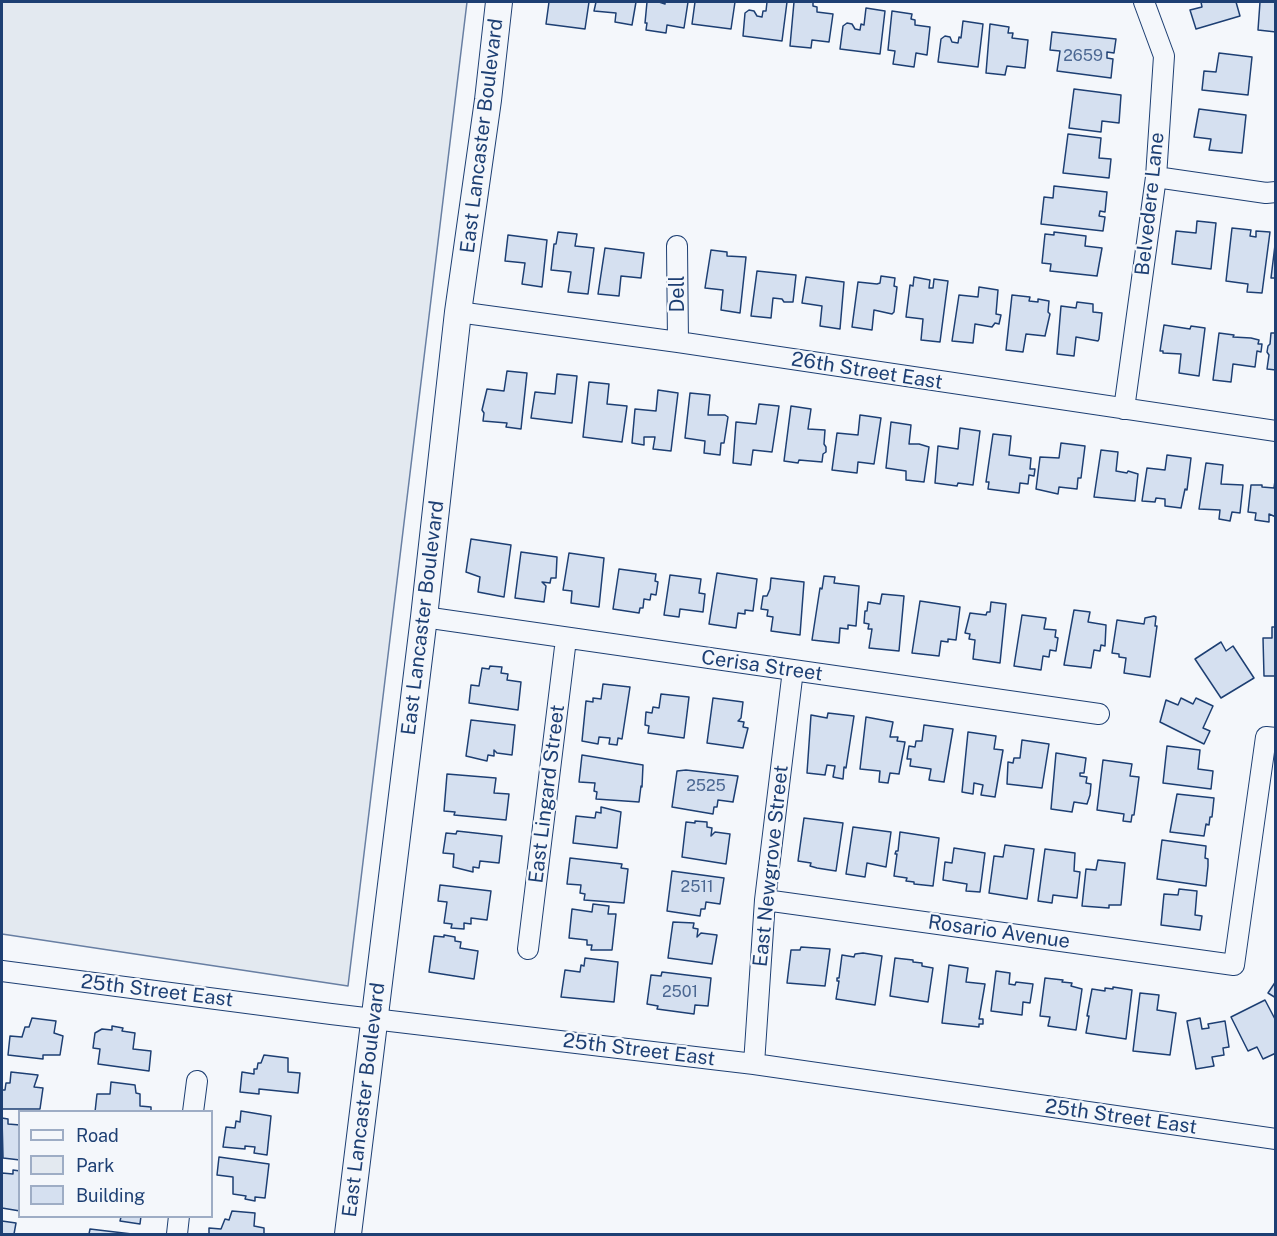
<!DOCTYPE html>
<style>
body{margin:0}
#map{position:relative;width:1277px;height:1236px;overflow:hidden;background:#f4f7fb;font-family:"Public Sans",sans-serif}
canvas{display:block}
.frame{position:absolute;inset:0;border:3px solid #1d3f73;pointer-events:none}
.legend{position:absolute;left:18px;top:1110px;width:195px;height:108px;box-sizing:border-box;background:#f4f7fb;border:2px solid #9eadc5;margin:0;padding:8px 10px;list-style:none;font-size:18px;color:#1d3f73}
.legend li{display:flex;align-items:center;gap:12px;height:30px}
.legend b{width:30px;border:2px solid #9eadc5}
</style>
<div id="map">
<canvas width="1277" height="1236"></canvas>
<div class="frame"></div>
<ul class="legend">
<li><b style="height:8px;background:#f4f7fb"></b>Road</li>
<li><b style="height:16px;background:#e3e9f0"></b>Park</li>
<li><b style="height:16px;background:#d5e0f0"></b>Building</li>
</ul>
</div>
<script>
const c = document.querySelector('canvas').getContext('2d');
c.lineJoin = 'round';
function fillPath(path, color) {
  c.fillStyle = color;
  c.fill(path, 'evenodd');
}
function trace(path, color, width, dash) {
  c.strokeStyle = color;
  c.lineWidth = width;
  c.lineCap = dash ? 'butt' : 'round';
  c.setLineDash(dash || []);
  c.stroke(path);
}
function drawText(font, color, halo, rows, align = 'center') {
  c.font = font + ' "Public Sans",sans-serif';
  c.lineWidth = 4.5;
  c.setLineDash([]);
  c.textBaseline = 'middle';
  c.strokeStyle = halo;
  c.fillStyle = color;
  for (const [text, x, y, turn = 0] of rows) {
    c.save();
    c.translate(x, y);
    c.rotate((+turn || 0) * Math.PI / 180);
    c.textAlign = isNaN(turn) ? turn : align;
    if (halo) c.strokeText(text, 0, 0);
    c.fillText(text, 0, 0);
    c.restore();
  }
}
const green = new Path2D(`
 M2 2H467L348 986 2 934Z`);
fillPath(green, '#e3e9f0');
trace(green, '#687fa3', 1.5);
const building = new Path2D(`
 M549 2H589L585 29 546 24Z
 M596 2H636L632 25 615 22 616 13 594 11Z
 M647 2H659L665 4V2H688L684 28 667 25 666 33 646 30 647 23H645Z
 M695 2H735L731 29 692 24Z
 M767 2H787L782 41 743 36 745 13 749 10 754 11 757 16 762 17 763 11H766Z
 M794 2H813V6L817 7V12L833 14 829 42 812 40 811 48 790 46Z
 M1201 2H1236L1240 16 1196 29 1190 10 1202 7Z
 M1260 2H1276V32L1258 30Z
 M866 8 885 11 880 54 840 49 843 26 847 23 852 24 855 29 860 30 861 24 864 25Z
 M892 11 912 14 911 19 915 20V25L930 27 927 55 916 53 914 67 893 64 895 51 888 50Z
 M963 21 983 24 978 67 938 62 941 39 945 36 950 37 952 42 958 43 959 37 961 38Z
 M990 24 1009 27 1008 33H1013L1012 38 1028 40 1025 68 1007 66 1005 75 986 73Z
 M1052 32 1116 39 1114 53 1107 52V58L1113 59 1111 78 1057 71 1060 51 1050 50Z
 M1219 53 1252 57 1248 95 1202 90 1204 71 1216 72Z
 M1074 89 1121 95 1119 123 1102 121 1101 132 1069 128Z
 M1199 109 1246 115 1242 153 1209 150 1211 139 1194 137Z
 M1068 134 1101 138 1099 158 1111 159 1109 178 1063 173Z
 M1054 186 1107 192 1105 212 1100 211 1099 216 1105 217 1103 231 1041 224 1044 197 1053 198Z
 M1197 221 1216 223 1211 269 1172 264 1176 231 1196 233Z
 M1232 228 1251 230 1250 236 1256 237V231L1270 232 1262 293 1247 292 1248 284 1226 281Z
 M558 232 577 234 575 246 594 248 588 294 568 292 571 272 551 270 554 244H556Z
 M1054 232 1086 236 1085 246 1102 248 1097 276 1050 271 1051 264 1042 263 1045 234 1054 235Z
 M508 235 547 240 542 287 522 284 525 263 505 261Z
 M1275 245H1276V278H1271Z
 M605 248 644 253 641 278 621 276 619 296 598 294Z
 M711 250 727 252V256L746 257 740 313 721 310 723 290 705 288Z
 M757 271 796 275 793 302H784L782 299 773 298 771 318 751 316Z
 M881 276 895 278 894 286 897 287 894 312 892 314 874 310 872 330 852 327 858 282 877 284 880 283Z
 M806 277 844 282 840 329 820 326 822 306 802 303Z
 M914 277 930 280 929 288H933L934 279 948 281 940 342 921 340 923 319 906 317 910 285 913 286Z
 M979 287 998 290 996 314 1001 315 999 324 995 323 992 327 975 324 973 343 952 341 959 295 978 297Z
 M1012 295 1030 297 1029 301 1038 302V299L1049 301 1048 312 1050 314 1045 336 1026 334 1023 352 1006 350Z
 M1077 302 1093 304V312L1102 313 1099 339 1098 341 1076 337 1074 356 1057 354 1061 306 1076 308Z
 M1164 325 1190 329 1191 326 1205 328 1199 376 1179 373 1181 354 1163 353V351H1160Z
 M1219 333 1234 335 1233 337 1251 338 1259 340 1258 344H1262L1261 352 1257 351 1255 367 1233 364 1231 382 1213 380Z
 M1271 333H1276V370L1267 369 1269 355 1267 352 1268 346 1270 344Z
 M507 371 527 373 521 429 506 427 507 423 483 421 484 413 482 410 487 389 504 391Z
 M557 374 577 376 572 423 531 418 535 392 555 394Z
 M589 382 609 384 607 404 627 406 622 442 583 437Z
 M658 390 678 393 671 451 653 449 655 437H644V445L632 443 635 409 656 411Z
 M690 393 710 395 708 415H725L728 417 724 443H721L720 455 704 453 705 441 685 438Z
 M759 404 779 406 772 452 753 450 751 465 733 463 736 422 756 424Z
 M791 406 811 409 808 429 825 430 824 444 826 447V452L823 454 822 462 799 460 798 463 784 461Z
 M860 415 881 418 874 464 858 462 857 473 832 470 837 433 858 435Z
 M891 422 911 425 909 444H919L929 447 924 482 906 480V471L886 468Z
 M960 428 980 431 973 485 958 483 957 486 935 483 938 446 958 449Z
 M993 434 1011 436 1009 455 1031 458 1030 469H1035L1034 476 1029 475 1028 484 1020 483 1019 493 988 489 989 482H986Z
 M1061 443 1085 446 1081 478H1078L1077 489 1059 487 1058 494 1036 489 1040 457 1059 458Z
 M1101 450 1118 452 1116 471 1127 473 1128 471 1138 474 1135 501 1094 497Z
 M1167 455 1191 458 1187 490 1185 489 1181 508 1165 506V499L1156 498 1155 502 1142 501 1147 468 1165 470Z
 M1206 463 1223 465 1221 484 1243 485 1240 513 1232 512 1230 521 1219 519 1220 510 1199 509Z
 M1276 473V517L1269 514V522L1255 520 1256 513 1248 512 1251 485H1262V487L1274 488Z
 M471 539 511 545 504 597 478 592 480 577 466 572Z
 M521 552 557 557 556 578H551L550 583 542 582 546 586 544 602 515 598Z
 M569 553 604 558 599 607 571 603 572 591 563 590Z
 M619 569 656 574 655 581 658 582 656 595 651 594 650 600 644 599 643 608H640L639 613 613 609Z
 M717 573 757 579 753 611 745 610V614L738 613 736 628 709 624Z
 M670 575 701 579 699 593 705 594 703 612 680 609 679 617 664 615Z
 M824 576 835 577 834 583 859 586 856 626 848 625V629L840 628 839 643 812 640 820 588 822 589Z
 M771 578 804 582 800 635 771 631 773 617 767 616 768 610 761 609 763 596H767L770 589Z
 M882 594 904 596 899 651 869 648 872 629H868L869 624 864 623 865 611H867L868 602 880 604Z
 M920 601 960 607 956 640 948 639V642L941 641 939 656 912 653Z
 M991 602 1006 604 1000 663 973 659 975 640 969 639 970 634 965 633 970 613 986 615 987 612H990Z
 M1074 610 1090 612 1088 622 1106 625 1105 646 1101 645 1100 651 1094 650 1091 668 1064 665Z
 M1022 615 1046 618 1044 629 1056 630 1055 637 1058 638 1056 651 1050 650 1049 657 1043 656 1041 670 1014 666Z
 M1154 616 1156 617 1155 626H1157L1150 677 1124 673 1126 658 1119 657V654L1112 653 1117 620 1144 624 1145 618Z
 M1272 627H1276V676H1264L1263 638H1272Z
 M1221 642 1226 651 1233 646 1254 678 1221 698 1195 659Z
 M490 666 502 667 501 673 508 674 507 680 521 682 518 710 469 703 471 685 479 686 482 668 489 669Z
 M603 684 630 687 622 739 618 738 617 745 609 744 610 738 599 737 598 744 582 741 586 701 593 702V698L601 699Z
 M661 694 689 697 684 738 648 733 649 726 645 725 646 712 652 713 653 707 659 708Z
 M713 698 743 702 741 718 738 721 744 722 743 727 748 728 743 748 707 743Z
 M1181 698 1193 704 1196 698 1213 706 1203 728 1210 731 1204 744 1160 722 1166 700 1178 705Z
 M828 713 854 716 846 768 844 767 843 779 833 777 835 766 827 765 825 775 807 773 811 715 827 718Z
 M866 717 893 722 890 737H898L897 741 905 742 899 774 890 773 888 783 879 782 880 771 860 769Z
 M471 720 515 725 512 755 497 753 494 750V756L488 755 487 761 466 756Z
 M924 725 953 729 944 782 929 780 931 769 910 766 911 759H907L909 746 915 747 916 741H922Z
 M968 732 996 736 994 749 1003 750 995 797 981 795 983 785 974 783 973 794 962 792Z
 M1022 740 1049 744 1042 788 1007 784 1008 762 1013 763 1014 758H1020Z
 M1167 746 1200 750 1198 769 1213 771 1211 789 1163 783Z
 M1056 753 1086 758 1084 773H1080V776L1087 777 1086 783 1091 784 1090 795 1087 804 1074 802 1072 812 1051 809Z
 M582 755 643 765 642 787 641 786 639 802 596 799 597 792 594 791 595 783 579 782Z
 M1103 760 1132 764 1130 776 1139 777 1134 815H1132L1131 822 1123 821 1124 814 1097 810Z
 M686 770 738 776 733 802 718 800 717 807H714L713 814 672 807 677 771Z
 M447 774 496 778 494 793 509 794 506 820 454 815 455 812 444 811Z
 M1177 794 1214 798 1212 817H1210L1209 825 1206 824 1204 836 1170 832Z
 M601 807 621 812 617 848 573 843 576 816 595 818 596 812 601 813Z
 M804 818 843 823 836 871 817 868 810 866 811 863 798 861Z
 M695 821 707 822V827L712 828 711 836 715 832 730 834 726 864 682 857 686 822 695 823Z
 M853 827 891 832 886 867 867 863 865 877 846 874Z
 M457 831 502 836 499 863 480 861 479 868 473 867V872L453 867 454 854 443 853 446 833 456 834Z
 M900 832 939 838 933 886 914 884V882L906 881 907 878 894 876 897 854H895L896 851H898Z
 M1162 840 1206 846 1205 858 1208 859V866L1206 886 1157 879Z
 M1005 845 1034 849 1027 899 989 893 994 856 1003 857Z
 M954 848 985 853 980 892 966 891 967 884 943 880 945 862 952 863Z
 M1045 849 1075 853 1074 871 1080 872 1077 898 1053 895 1052 903 1038 901Z
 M570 858 622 864 621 868 628 869 624 903 584 900 585 894 580 893 581 885 567 884Z
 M1098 860 1125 863 1121 905H1109V908L1082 906 1086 869 1096 870Z
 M672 871 724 878 720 904 706 902 705 909H701L700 916 667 911Z
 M440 885 491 891 487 920 471 918V924L464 923V929L451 928 452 924 444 923 447 902 438 901Z
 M1179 889 1197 891 1195 915 1202 916 1200 930 1161 925 1164 894 1178 895Z
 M593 904 609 906 608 914H616L612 950H591L592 945H587V940L569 938 572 909 592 912Z
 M673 922 694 923 693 928 698 929 697 937 701 933 717 935 712 964 668 958Z
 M444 935 455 937V941L461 942 460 948 478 951 474 979 429 972 434 936 444 937Z
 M801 947 830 949 825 986 787 983 791 950H800Z
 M863 953 882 956 875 1005 836 999 839 981H837V978H839L842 955 854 957 855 954Z
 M585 958 618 962 614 1002 561 997 565 970 580 972 581 965 584 966Z
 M895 958 913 960V962L922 963V966L933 968 928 1002 890 996Z
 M949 965 968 968 966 982 985 984 979 1019H983V1024H979V1027L942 1023Z
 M996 971 1010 973 1009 984 1015 985 1016 982 1033 984 1030 1003 1023 1002 1022 1015 991 1011Z
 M662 972 711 978 708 1006 695 1005 694 1014 657 1009 658 1006 647 1004 651 975 661 976Z
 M1045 978 1063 980 1062 982 1072 983 1071 986 1082 989 1076 1030 1048 1026 1050 1017 1040 1016Z
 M1276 981V998L1268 993Z
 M1113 987 1132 990 1126 1039 1086 1033 1089 1016H1087L1092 989 1105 991V988L1113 989Z
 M1140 993 1159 995 1157 1010 1176 1013 1170 1055 1133 1051Z
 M1265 1000 1276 1021V1053L1263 1059 1257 1047 1248 1051 1231 1017Z
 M32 1018 56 1021 54 1033 63 1036 60 1055H43V1059L8 1055 10 1036 22 1037 25 1027H29Z
 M1200 1018 1202 1029 1209 1028 1208 1024 1225 1021 1229 1047 1223 1048 1224 1055 1212 1057 1214 1066 1196 1069 1187 1021Z
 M112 1026 123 1028 122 1031 135 1033 133 1049 151 1051 149 1071 98 1064 100 1049 93 1048 95 1033 102 1029 112 1030Z
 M264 1055 288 1058V1072L300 1073 298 1093 259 1089V1094L240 1092 242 1072 254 1074V1069H257L258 1063H261Z
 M11 1072 38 1075 34 1087 43 1088 40 1109H2V1090H5L6 1083H10Z
 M111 1082 135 1085 136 1093 140 1094V1106L151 1107V1112H95L97 1094H110Z
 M241 1111 271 1116 267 1155 254 1153 255 1147 245 1146V1149L223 1147 226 1127 235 1128 236 1121 240 1122Z
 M2 1118 8 1119V1124L20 1125V1160L3 1158Z
 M219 1157 269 1164 265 1198 255 1197V1201L245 1199 246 1196 233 1194V1177L217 1175Z
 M13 1170 20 1171V1211L2 1208V1173L13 1174Z
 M232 1211 255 1213 254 1226 264 1228V1234H209V1228L221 1229 225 1219 229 1220Z
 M116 1216H141L140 1224 120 1221 121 1217Z
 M2 1221 16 1223 14 1234H2Z
 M90 1229 132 1234H89Z`);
fillPath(building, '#d5e0f0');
trace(building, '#1d3f73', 1.5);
const minor = new Path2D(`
 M1156 177 1266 193 1276 192
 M677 246 678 342
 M458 312 678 342 1276 431
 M1124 409 1156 177 1164 56 1144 2
 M424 617 1099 714
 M765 900 1234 965 1266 737 1276 738
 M528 949 566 639
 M2 971 331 1014 754 1064 1276 1139
 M754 1064 765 900 793 670
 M193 1112 197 1081
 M177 1234 179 1216`);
const major = new Path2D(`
 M348 1234 424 617 458 312 488 100 499 2`);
trace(minor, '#1d3f73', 22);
trace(major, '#1d3f73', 28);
trace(minor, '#f4f7fb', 20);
trace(major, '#f4f7fb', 26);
drawText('16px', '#4b6792', null, [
 ["2659",1083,56],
 ["2525",706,786],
 ["2511",697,887],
 ["2501",680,992]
]);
drawText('20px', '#1d3f73', '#f4f7fb', [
 ["East Lancaster Boulevard",482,136,-83],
 ["Belvedere Lane",1150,204,-84],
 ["Dell",678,294,-90],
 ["26th Street East",867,371,9],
 ["East Lancaster Boulevard",423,618,-83],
 ["Cerisa Street",762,666,8],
 ["East Lingard Street",547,794,-83],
 ["East Newgrove Street",771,866,-84],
 ["Rosario Avenue",999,932,8],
 ["25th Street East",157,991,7],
 ["25th Street East",639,1050,7],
 ["East Lancaster Boulevard",364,1100,-83],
 ["25th Street East",1121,1117,8]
]);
</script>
